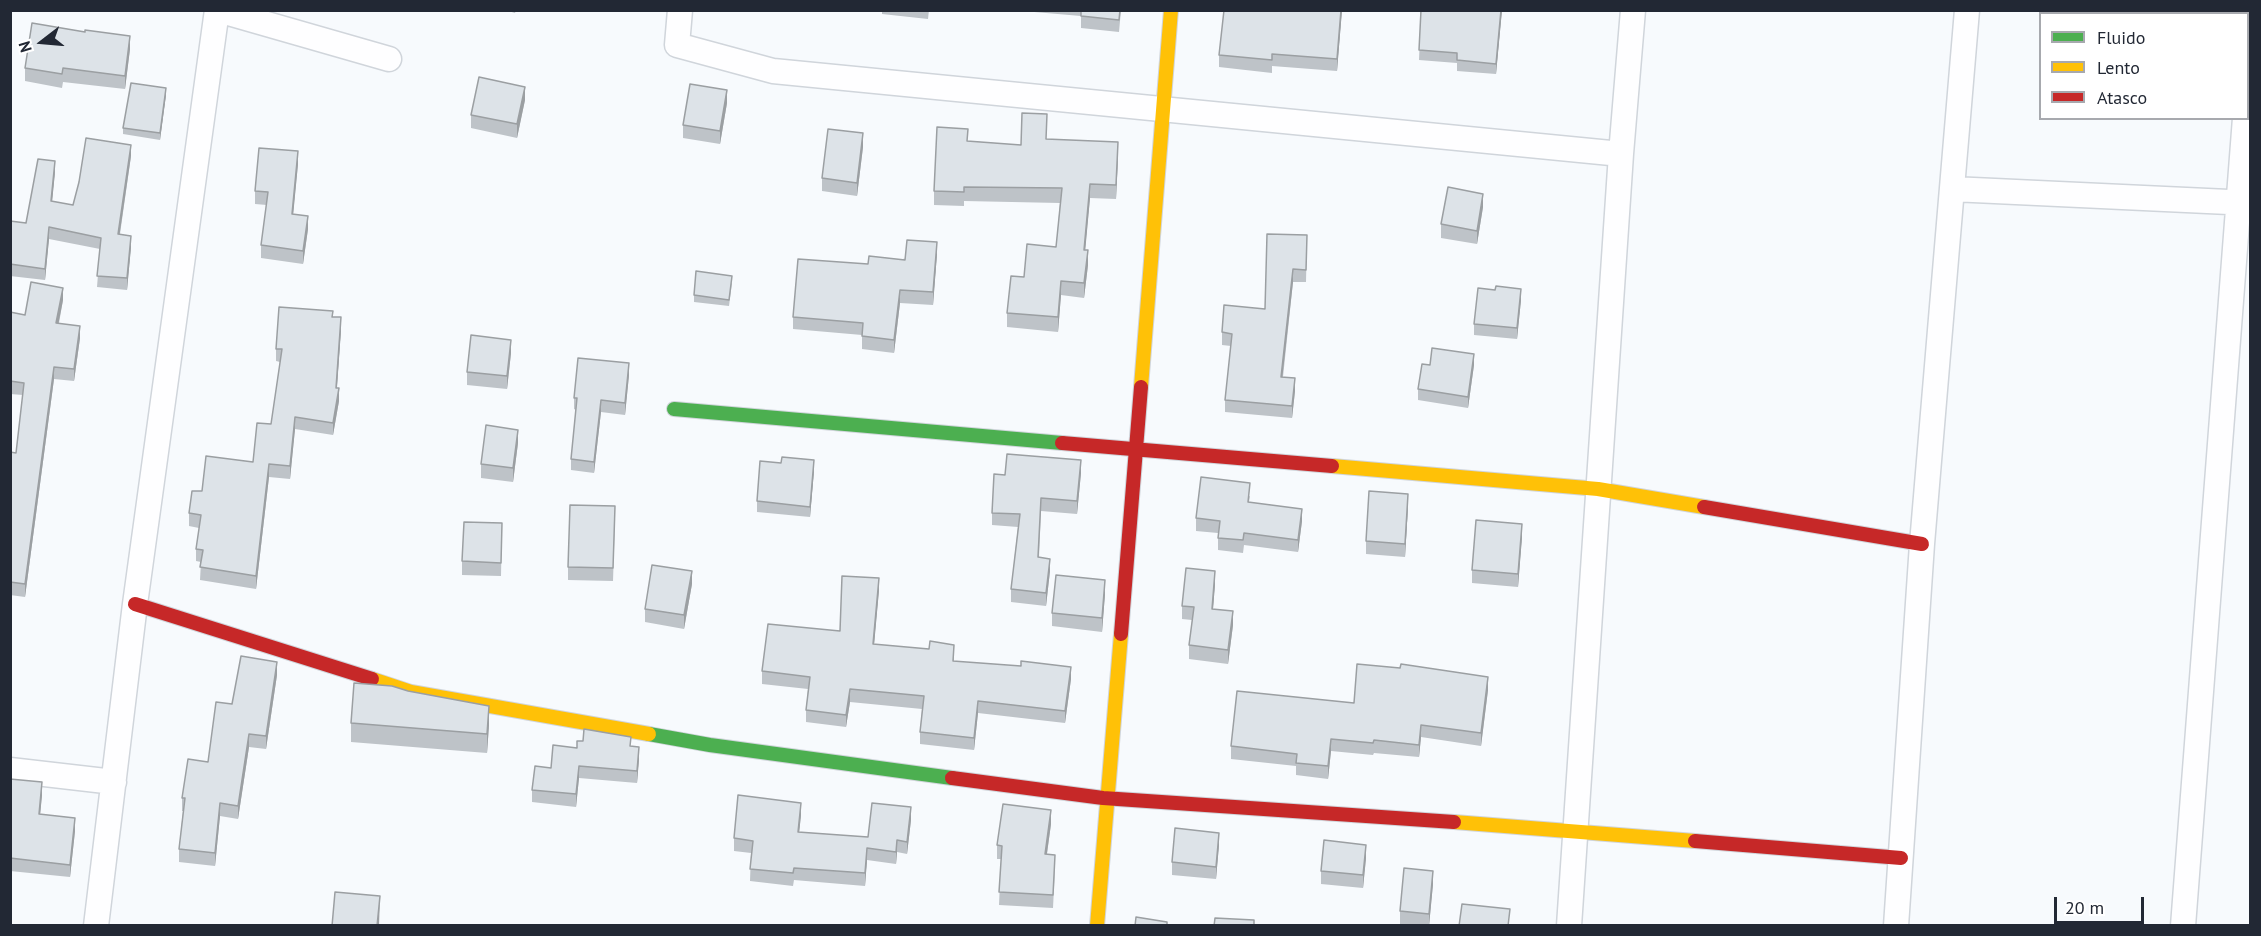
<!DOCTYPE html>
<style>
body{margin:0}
#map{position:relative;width:2261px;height:936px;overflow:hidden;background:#f7fafd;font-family:"PT Sans",sans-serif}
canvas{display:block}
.frame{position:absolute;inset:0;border:12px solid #222834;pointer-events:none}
.legend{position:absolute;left:2039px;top:12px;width:210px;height:108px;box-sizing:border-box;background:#fff;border:2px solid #a7a9ae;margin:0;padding:8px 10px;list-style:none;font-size:18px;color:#222834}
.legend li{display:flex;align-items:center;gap:12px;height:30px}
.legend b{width:30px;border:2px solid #a7a9ae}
.north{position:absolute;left:12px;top:12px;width:60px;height:60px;-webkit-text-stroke:4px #fff;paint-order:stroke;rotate:254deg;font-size:16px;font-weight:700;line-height:24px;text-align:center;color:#222834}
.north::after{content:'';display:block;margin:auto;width:21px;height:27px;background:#222834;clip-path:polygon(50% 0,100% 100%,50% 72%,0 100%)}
.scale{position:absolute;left:2054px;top:897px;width:90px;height:27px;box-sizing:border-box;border:3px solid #222834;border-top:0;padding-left:8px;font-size:18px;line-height:21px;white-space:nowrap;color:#222834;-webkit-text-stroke:4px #fff;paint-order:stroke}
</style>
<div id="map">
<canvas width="2261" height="936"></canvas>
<div class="frame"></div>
<ul class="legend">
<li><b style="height:8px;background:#4caf50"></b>Fluido</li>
<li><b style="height:8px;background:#ffc107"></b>Lento</li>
<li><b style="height:8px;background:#c62828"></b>Atasco</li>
</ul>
<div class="north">N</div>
<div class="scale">20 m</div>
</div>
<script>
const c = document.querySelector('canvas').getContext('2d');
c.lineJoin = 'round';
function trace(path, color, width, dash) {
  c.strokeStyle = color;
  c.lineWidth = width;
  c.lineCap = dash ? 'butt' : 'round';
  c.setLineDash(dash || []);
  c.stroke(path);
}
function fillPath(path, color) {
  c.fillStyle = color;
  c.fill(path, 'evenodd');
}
const street = new Path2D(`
 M218 10 389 59
 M680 10 677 45 773 71 1621 154
 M2248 82 2250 43
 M1952 189 2250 203
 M10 770 114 782
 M96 926 135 604 217 10
 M1569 926 1621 154 1633 10
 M1896 926 1922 544 1967 10
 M2183 926 2245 118`);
const fast = new Path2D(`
 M674 409 1062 443
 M649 734 710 745 952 778`);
const slow = new Path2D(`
 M1141 387 1171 10
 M1332 466 1598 489 1704 507
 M372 679 411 692 649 734
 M1454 822 1695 841
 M1097 926 1121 634`);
const jam = new Path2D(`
 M1062 443 1332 466
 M1704 507 1922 544
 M135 604 372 679
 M1121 634 1141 387
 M952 778 1103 798 1454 822
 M1695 841 1901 858`);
trace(street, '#d0d5db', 27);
trace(fast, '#d0d5db', 16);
trace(slow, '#d0d5db', 16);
trace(jam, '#d0d5db', 16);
trace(street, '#fefeff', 24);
trace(fast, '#4caf50', 14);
trace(slow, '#ffc107', 14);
trace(jam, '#c62828', 14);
fillPath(new Path2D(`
 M505 10H516L515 13Z
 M882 10H929L928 19 882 14Z
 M1011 10H1121L1119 32 1081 28V16Z
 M1224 10H1342L1337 71 1272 66V73L1219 67V55Z
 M1421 10H1502L1496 74 1457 71V63L1419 60Z
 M130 49 125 89 63 82 62 88 25 81V68Z
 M166 95 160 140 123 134V128Z
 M525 100 517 138 471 128V115Z
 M727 103 720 144 683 138V125Z
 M1046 139 1118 156 1116 199 1090 198 1085 250 1088 265 1084 298 1061 295 1058 332 1007 327V313L1024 277 1056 247 1060 203 964 201V206L934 205V191L968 141 1021 145Z
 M863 147 857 196 822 191V178Z
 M131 156 120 234 131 247 127 290 97 287 100 249 49 239 45 280 10 276V221L26 223 55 172 52 201 73 205Z
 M298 164 293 214 308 229 303 264 261 258V245L267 205 255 204V191Z
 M1483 207 1477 244 1441 238V224Z
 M1307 235 1306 282H1293L1283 377 1295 391 1292 418 1225 412V400L1231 346 1222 345V332L1265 309Z
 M937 254 933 305 900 303 894 353 862 349V335L793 329V317L868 264Z
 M732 283 729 306 694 302V295Z
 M1495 290 1521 300 1517 339 1474 335V324Z
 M63 300 59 323 80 338 74 381 54 379 25 597 10 595V452L16 453 23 395 10 394V312L25 315Z
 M333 317 341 330 337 388 339 401 333 435 295 429 290 479 269 477 256 589 200 580 201 562 196 561V549L199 528 189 526V513L202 491 253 462 271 424 280 362 276 361V349Z
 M511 353 507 389 467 385V372Z
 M1474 365 1468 408 1418 400V389Z
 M629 375 625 415 601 412 594 473 571 470V459L576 410 574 409V398Z
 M518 443 513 482 481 478V464Z
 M814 471 810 517 757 512V501Z
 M1081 473 1077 514 1041 511 1039 557 1050 571 1046 606 1011 602V589L1018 527 992 525V513L1005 475Z
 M1250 496 1249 502 1302 521 1298 552 1244 545 1243 553 1218 550V533L1196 531V518Z
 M1408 507 1405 557 1366 554V541Z
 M615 520 613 581 568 580V567Z
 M502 523 501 576 462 575V561Z
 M1522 537 1518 587 1472 583V570Z
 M692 584 684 629 645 622V609Z
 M1215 584 1213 609 1233 625 1228 664 1189 659V645L1192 620 1182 619V606Z
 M879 590 874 644 954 657V661L1071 679 1065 723 978 713 974 750 920 744V732L922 709 850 702 846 727 806 722V710L808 689 762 684V671L840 631Z
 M1105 594 1102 632 1052 626V613Z
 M277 675 266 749 249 747 238 819 220 816 215 866 179 862V849L183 811H182V798L208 762 232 704Z
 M1488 690 1481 746 1421 737 1419 757 1374 753 1373 755 1331 751 1328 779 1296 775V766L1231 759V746L1354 703Z
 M351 723 489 725 487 753 351 742Z
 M631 746 639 759 637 783 579 778 576 807 532 802V790L551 768 577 748Z
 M10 779 42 795 40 814 75 831 70 877 10 871Z
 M801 815 799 832 868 837 911 820 907 854 897 852 896 864 867 860 865 886 794 880 793 886 750 881 751 853 734 851V838Z
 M1051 824 1047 854 1055 868 1053 908 999 905 1001 859H997V845Z
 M1219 845 1216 879 1172 875V862Z
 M1366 858 1363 888 1321 884V871Z
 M1433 884 1429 926H1411L1400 924V911Z`), '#bec3c8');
fillPath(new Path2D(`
 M1341 10H1342L1337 71V59Z
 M1501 10H1502L1496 74V64Z
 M130 36V49L125 89V76Z
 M525 87V100L517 138V124Z
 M166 88V95L160 140V133Z
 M727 90V103L720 144V131Z
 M863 133V147L857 196V183Z
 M1118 142V156L1116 199V185Z
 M131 145V156L118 245V234Z
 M298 151V164L292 227V214Z
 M55 161V172L51 213V201Z
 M1090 184V198L1084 264V250Z
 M1483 194V207L1477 244V231Z
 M308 216V229L303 264V251Z
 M49 227V239L45 280V269Z
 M131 236V247L127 290V278Z
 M937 242V254L933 305V292Z
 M1088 250V265L1084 298V283Z
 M1293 269V282L1281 389V377Z
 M1061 281V295L1058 332V317Z
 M63 288V300L56 336V323Z
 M1521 289V300L1517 339V328Z
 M900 290V303L894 353V340Z
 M341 317V330L336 400V388Z
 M80 326V338L74 381V369Z
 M511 340V353L507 389V376Z
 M1474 354V365L1468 408V397Z
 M629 363V375L625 415V403Z
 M54 367V379L25 597V584Z
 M1295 378V391L1292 418V406Z
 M339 388V401L333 435V423Z
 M601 400V412L594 473V462Z
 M295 417V429L290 479V466Z
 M518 430V443L513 482V468Z
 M814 460V471L810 517V507Z
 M1081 460V473L1077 514V501Z
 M269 464V477L256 589V576Z
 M1408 494V507L1405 557V544Z
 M1302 509V521L1298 552V540Z
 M1522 524V537L1518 587V574Z
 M1050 559V571L1046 606V593Z
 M692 571V584L684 629V615Z
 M1215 571V584L1212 622V609Z
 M879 578V590L873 657V644Z
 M1105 580V594L1102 632V618Z
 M1233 611V625L1228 664V650Z
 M277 662V675L266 749V736Z
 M1071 667V679L1065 723V711Z
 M1488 677V690L1481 746V733Z
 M850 689V702L846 727V715Z
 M978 701V713L974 750V738Z
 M489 706V725L487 753V734Z
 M1421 725V737L1419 757V745Z
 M249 734V747L238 819V806Z
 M1331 739V751L1328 779V766Z
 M639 747V759L637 783V771Z
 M579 766V778L576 807V794Z
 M42 782V795L39 827V814Z
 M220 803V816L215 866V853Z
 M801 803V815L798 844V832Z
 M911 807V820L907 854V842Z
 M1051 810V824L1045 867V854Z
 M75 818V831L70 877V865Z
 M1219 833V845L1216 879V867Z
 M897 840V852L896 864V852Z
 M1366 845V858L1363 888V875Z
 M867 848V860L865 886V873Z
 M1433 871V884L1429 926V914Z
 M380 896 379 926H377Z`), '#9b9fa2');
const building = new Path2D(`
 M1081 10H1120L1119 20 1081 16Z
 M1224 10H1341L1337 59 1272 54V60L1219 55Z
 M1421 10H1501L1496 64 1457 60V53L1419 50Z
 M32 23 85 32V30L130 36 125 76 63 68 62 74 25 68Z
 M479 77 525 87 517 124 471 115Z
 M131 83 166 88 160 133 123 128Z
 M690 84 727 90 720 131 683 125Z
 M1022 113 1047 114 1046 139 1118 142 1116 185 1090 184 1084 250H1088L1084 283 1061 281 1058 317 1007 313 1011 276 1024 277 1027 244 1056 247 1062 188 964 187V192L934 191 937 127 968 129 967 141 1021 145Z
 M828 129 863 133 857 183 822 178Z
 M86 138 131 145 118 234 131 236 127 278 97 276 101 238 49 227 45 269 10 264V221L26 223 38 159 55 161 51 201 73 205 79 182Z
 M259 148 298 151 292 214 308 216 303 251 261 245 268 192 255 191Z
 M1448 187 1483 194 1477 231 1441 224Z
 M1267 234 1307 235 1306 270 1293 269 1281 377 1295 378 1292 406 1225 400 1232 334 1222 332 1224 305 1265 309Z
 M907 240 937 242 933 292 900 290 894 340 862 336 863 323 793 317 798 259 868 264 869 256 905 260Z
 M696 271 732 276 729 300 694 295Z
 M31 282 63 288 56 323 80 326 74 369 54 367 25 584 10 582V452L16 453 24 383 10 381V312L25 315Z
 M1496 286 1521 289 1517 328 1474 324 1478 288 1495 290Z
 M279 307 333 311 332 317H341L336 388H339L333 423 295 417 290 466 269 464 256 576 200 567 203 550 196 549 201 515 189 513 192 491H202L206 456 253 462 257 423 271 424 282 349H276Z
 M471 335 511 340 507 376 467 372Z
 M1432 348 1474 354 1468 397 1418 389 1422 364 1430 365Z
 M578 358 629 363 625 403 601 400 594 462 571 459 577 398H574Z
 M486 425 518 430 513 468 481 464Z
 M1007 454 1081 460 1077 501 1041 498 1038 557 1050 559 1046 593 1011 589 1020 514 992 513 994 474 1005 475Z
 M782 457 814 460 810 507 757 501 760 461 781 463Z
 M1201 477 1250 483 1248 502 1302 509 1298 540 1244 533 1243 540 1218 538 1220 521 1196 518Z
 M1369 491 1408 494 1405 544 1366 541Z
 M570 505 615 506 613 568 568 567Z
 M1476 520 1522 524 1518 574 1472 570Z
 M464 522 502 523 501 563 462 561Z
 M652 565 692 571 684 615 645 609Z
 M1186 568 1215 571 1212 609 1233 611 1228 650 1189 645 1194 607 1182 606Z
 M1056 575 1105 580 1102 618 1052 613Z
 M842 576 879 578 873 644 929 649 930 641 954 645 953 661 1021 666V661L1071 667 1065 711 978 701 974 738 920 732 924 696 850 689 846 715 806 710 810 677 762 671 768 624 840 631Z
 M241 656 277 662 266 736 249 734 238 806 220 803 215 853 179 849 185 798H182L188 759 208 762 216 702 232 704Z
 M1357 664 1400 668 1401 664 1488 677 1481 733 1421 725 1419 745 1374 740 1373 743 1331 739 1328 766 1296 763 1297 754 1231 746 1237 691 1354 703Z
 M354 683 392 686 408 691 489 706 487 734 351 723Z
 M584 729 631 737 630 746 639 747 637 771 579 766 576 794 532 790 535 766 551 768 553 745 577 748V741H583Z
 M10 779 42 782 39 814 75 818 70 865 10 858Z
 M738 795 801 803 798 832 868 837 872 803 911 807 907 842 897 840 896 852 867 848 865 873 794 868 793 873 750 869 753 841 734 838Z
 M1003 804 1051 810 1045 854 1055 855 1053 895 999 892 1002 846 997 845Z
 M1175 828 1219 833 1216 867 1172 862Z
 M1324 840 1366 845 1363 875 1321 871Z
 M1404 868 1433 871 1429 914 1400 911Z
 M335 892 380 896 377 926H332Z
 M1462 904 1510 909 1508 926H1459Z
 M1136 917 1167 922V926H1135Z
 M1215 918 1254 920V926H1214Z`);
fillPath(building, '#dde3e8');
trace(building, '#9b9fa2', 1.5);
</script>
